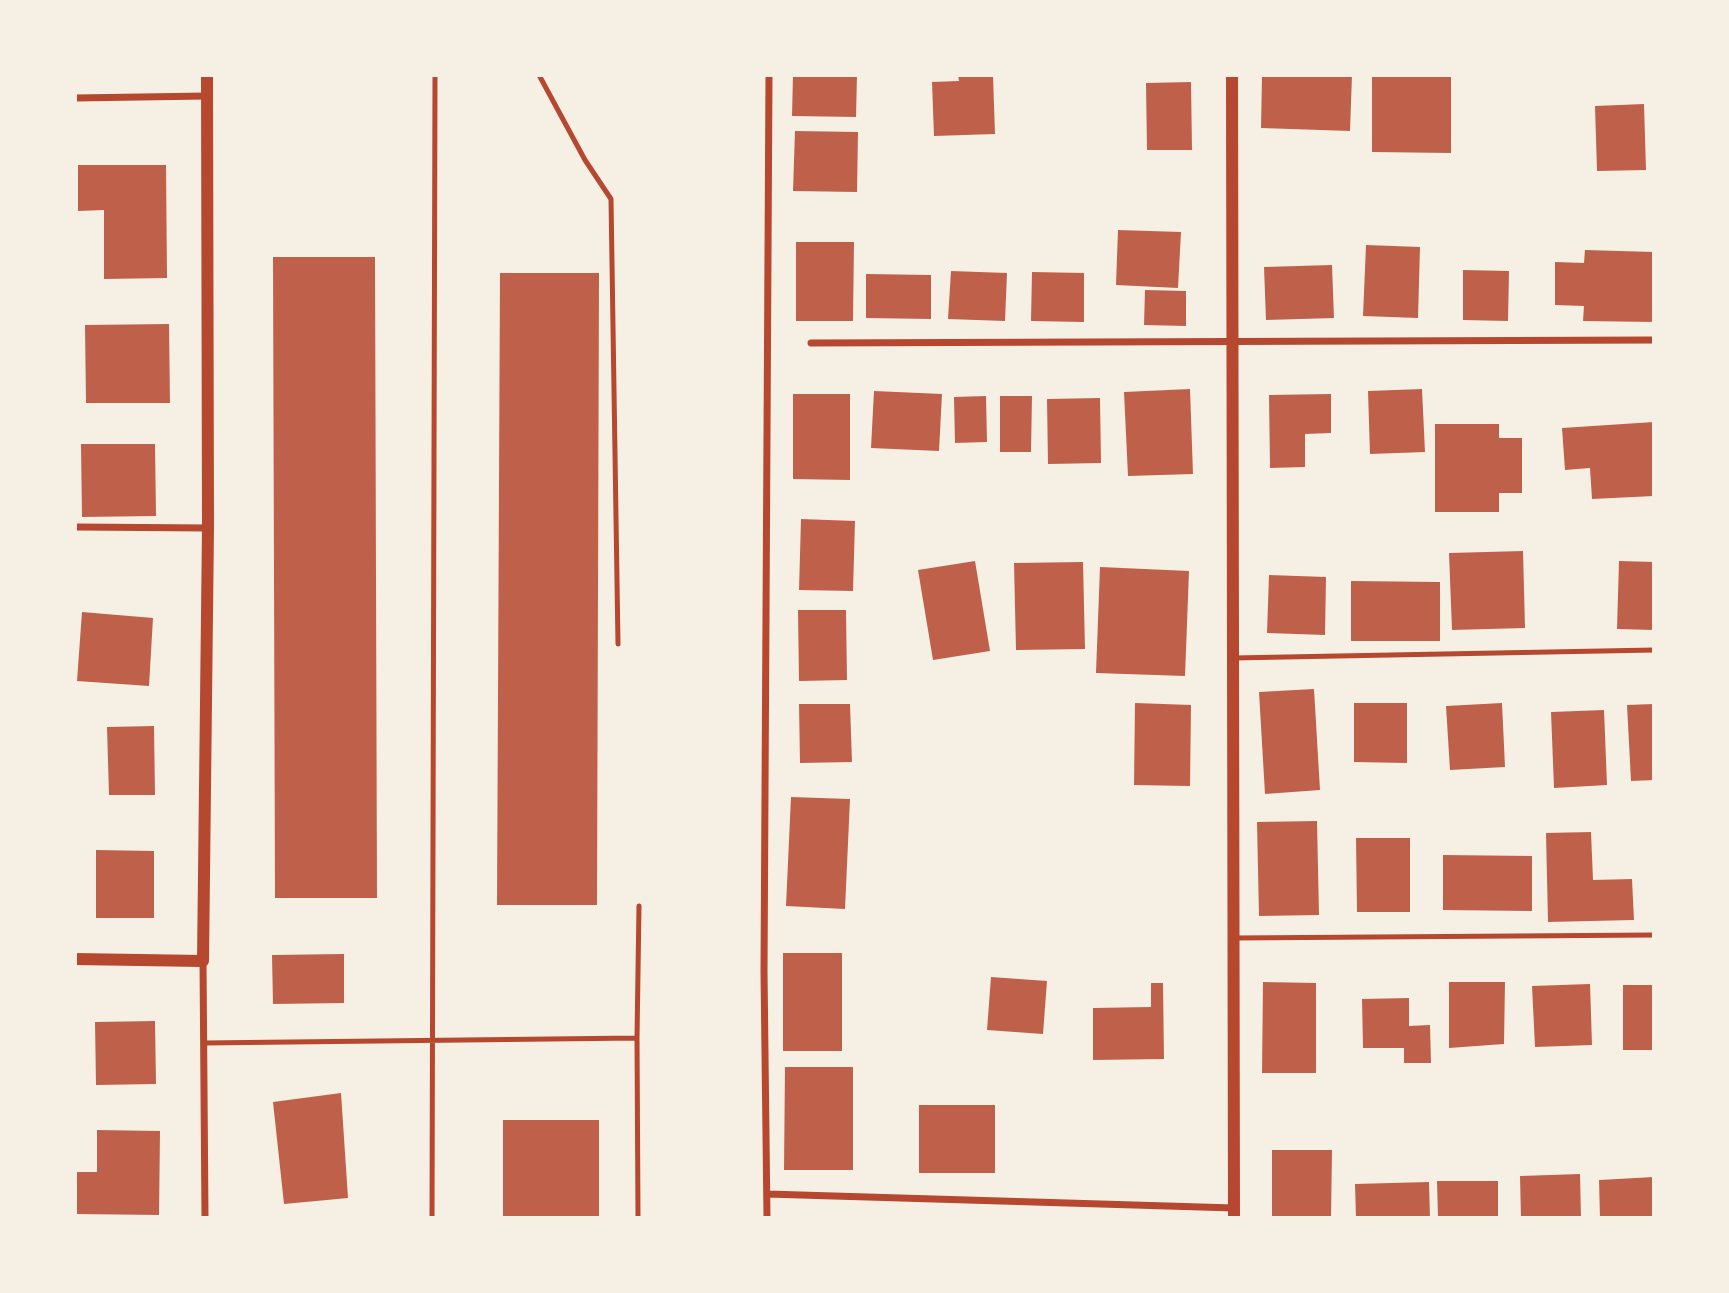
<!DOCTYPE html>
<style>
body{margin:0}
#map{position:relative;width:1729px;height:1293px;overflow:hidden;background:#f6efe4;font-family:"Alegreya Sans",sans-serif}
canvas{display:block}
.frame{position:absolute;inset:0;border:77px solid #f6efe4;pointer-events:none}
</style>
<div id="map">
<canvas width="1729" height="1293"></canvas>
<div class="frame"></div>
</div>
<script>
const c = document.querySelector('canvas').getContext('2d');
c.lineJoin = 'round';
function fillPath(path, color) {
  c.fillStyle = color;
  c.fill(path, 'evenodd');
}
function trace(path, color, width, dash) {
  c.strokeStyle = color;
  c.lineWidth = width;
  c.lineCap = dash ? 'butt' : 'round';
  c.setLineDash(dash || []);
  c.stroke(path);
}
fillPath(new Path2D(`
 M793 75H857L856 117 792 116Z
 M958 75H993L995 134 934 136 932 82 959 81Z
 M1262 75H1352L1350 131 1261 128Z
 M1372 75H1451V153L1372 152Z
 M1191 82 1192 150H1147L1146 83Z
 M1644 104 1646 170 1597 171 1595 106Z
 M795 131 858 132 857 192 793 191Z
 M78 165H166L167 278 104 279V210L78 211Z
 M1118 230 1181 232 1178 288 1116 285Z
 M796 242H854L853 321H796Z
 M1366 245 1420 247 1418 318 1363 316Z
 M1585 250 1654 252V322L1583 321 1584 306 1555 305V262L1584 263Z
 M273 257H375L377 898H275Z
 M1332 265 1334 318 1266 320 1264 267Z
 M1463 270 1509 271 1508 321 1463 320Z
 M951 271 1007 273 1005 321 948 319Z
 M1032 272 1084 273V322L1031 321Z
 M500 273H599L597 905H497Z
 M866 274 931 275V319L866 318Z
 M1145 290 1186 291V326L1144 325Z
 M169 324 170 403H86L85 325Z
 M1190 389 1193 474 1128 476 1124 392Z
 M1422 389 1425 452 1370 454 1368 391Z
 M874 391 942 394 939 451 871 448Z
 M793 394H850V480L793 479Z
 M1331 394V433L1305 434V467L1270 468 1269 395Z
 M986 396 987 442 955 443 954 397Z
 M1000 396H1032L1031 452H1000Z
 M1100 398 1101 463 1048 464 1047 399Z
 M1654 422V496L1592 499 1590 468 1565 470 1562 428Z
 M1435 424H1499V438H1522V493H1499V512H1435Z
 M81 444H155L156 516 82 517Z
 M801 519 855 521 853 591 799 590Z
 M1523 551 1525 628 1452 630 1449 553Z
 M975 561 990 651 933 660 918 570Z
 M1619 561 1654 562V630L1617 629Z
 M1083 562 1085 649 1016 650 1014 563Z
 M1100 567 1189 571 1185 676 1096 673Z
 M1269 575 1326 577 1325 635 1267 633Z
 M1351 581 1440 582V641H1351Z
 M798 610H846L847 680 799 681Z
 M82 612 153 618 149 686 77 681Z
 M1314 689 1320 790 1265 794 1259 692Z
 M1135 703 1191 705 1190 786 1134 785Z
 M1354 703H1407V763L1354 762Z
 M1502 703 1505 767 1450 770 1446 706Z
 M799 704H850L852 762 800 763Z
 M1654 704V780L1631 781 1627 705Z
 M1604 710 1607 785 1554 788 1551 712Z
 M154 726 155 795H109L107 727Z
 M791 797 850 799 845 909 786 906Z
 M1317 821 1319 915 1259 916 1257 822Z
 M1591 832 1593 880 1632 879 1634 920 1548 922 1546 833Z
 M1356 838H1410V912H1357Z
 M96 850 154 851V918H96Z
 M1443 855 1532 856V911L1443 910Z
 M783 953H842V1051H783Z
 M344 954V1003L273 1004 272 955Z
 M991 977 1047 981 1043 1034 987 1030Z
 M1263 982 1316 983V1073H1262Z
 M1449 982H1505L1504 1044 1449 1048Z
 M1151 983H1163L1164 1059 1093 1060V1008L1151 1007Z
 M1590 984 1592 1045 1535 1047 1532 986Z
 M1623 985H1654V1050H1623Z
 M1409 998V1026L1430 1025 1431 1063H1404V1048H1363L1362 999Z
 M155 1021 156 1084 96 1085 95 1022Z
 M785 1067H853V1170H784Z
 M341 1093 348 1198 284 1204 273 1102Z
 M919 1105H995V1173H919Z
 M503 1120H599V1218H503Z
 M97 1130 160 1131 159 1215 75 1214V1172H97Z
 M1272 1150H1332L1331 1218H1272Z
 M1580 1174 1581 1218H1521L1520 1176Z
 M1654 1177V1218H1600L1599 1180Z
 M1437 1181H1498V1218H1438Z
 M1429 1182 1430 1218H1356L1355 1184Z`), '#bf614a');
trace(new Path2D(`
 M539 75 585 160 611 199 618 644
 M1233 658 1654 650
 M1234 938 1654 935
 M637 1038 639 906
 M204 1043 637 1038 638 1218
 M432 1218 435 75`), '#b5482f', 5);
trace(new Path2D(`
 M75 98 207 96
 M811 343 1654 340
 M75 527 208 528
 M203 961 205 1218
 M767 1194 1234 1208
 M767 1218 764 971 769 75`), '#b5482f', 7);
trace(new Path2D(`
 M1232 75 1234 1218
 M75 959 203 961 208 528 207 75`), '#b5482f', 12);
</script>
